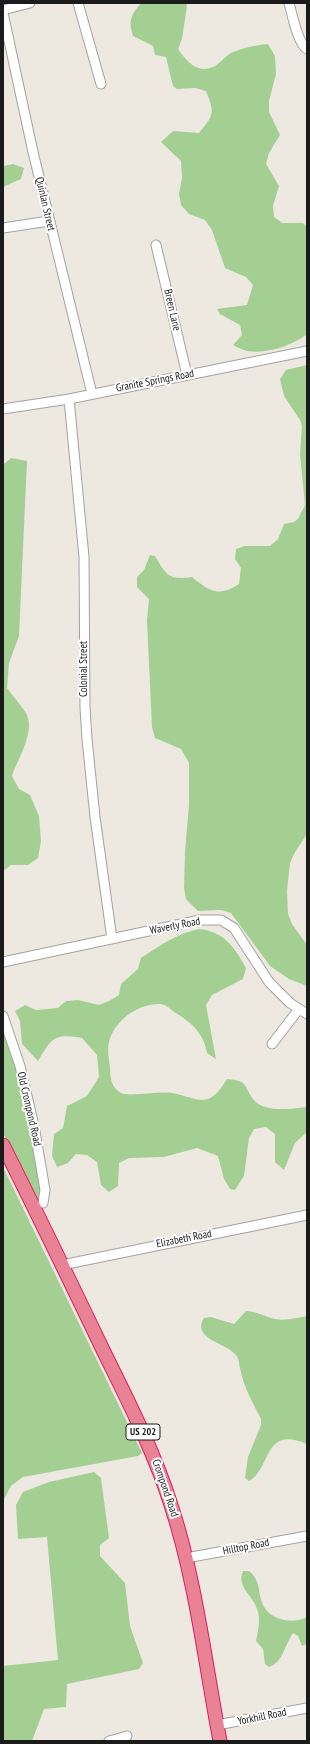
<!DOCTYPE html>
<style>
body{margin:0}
#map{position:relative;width:310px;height:1744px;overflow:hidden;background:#ede9e0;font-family:"PT Sans Narrow",sans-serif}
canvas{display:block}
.frame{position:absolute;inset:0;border:4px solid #1b1b1b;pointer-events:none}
</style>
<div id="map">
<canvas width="310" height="1744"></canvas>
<div class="frame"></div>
</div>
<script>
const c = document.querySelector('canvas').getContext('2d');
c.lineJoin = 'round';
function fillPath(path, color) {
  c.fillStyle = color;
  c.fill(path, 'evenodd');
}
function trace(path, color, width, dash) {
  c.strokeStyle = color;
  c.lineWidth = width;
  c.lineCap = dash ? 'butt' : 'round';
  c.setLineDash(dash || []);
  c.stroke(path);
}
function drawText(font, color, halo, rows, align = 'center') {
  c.font = font + ' "PT Sans Narrow",sans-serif';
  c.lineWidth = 4;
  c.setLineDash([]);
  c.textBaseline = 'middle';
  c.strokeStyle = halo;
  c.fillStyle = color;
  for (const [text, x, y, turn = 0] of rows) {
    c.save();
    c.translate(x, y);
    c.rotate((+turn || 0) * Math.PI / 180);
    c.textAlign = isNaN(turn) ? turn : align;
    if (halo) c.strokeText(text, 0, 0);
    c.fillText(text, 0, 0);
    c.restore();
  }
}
fillPath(new Path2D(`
 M141 3H186L187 6 182 39 178 49C186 60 196 74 213 67 220 64 224 57 231 53 242 48 256 45 268 44L275 56 276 74 269 101V112L280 135 269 153 266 164 279 186 273 206 274 217 282 223H303L306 226 307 334C292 346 267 354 247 351 243 350 237 347 233 345L242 335 240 325 220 314 217 309 247 305 253 285 246 277 225 268 212 230 205 220 189 214 181 205 179 194 182 178 181 161 161 142 173 131 199 133C214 115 215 113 206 91L195 88 177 89 173 86 166 57 155 55 153 46 133 36C128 20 131 15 141 3Z
 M13 164 24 168 21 179 3 187V166Z
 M307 365V834L295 852 290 863 287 891 288 914 292 924 307 945V986L289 979 270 966 231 913 221 910 198 911 186 899 184 888 185 852 189 805V763L181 749 155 738 152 727 147 621 149 599 137 587V577L144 570 150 555 155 556C167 576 168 580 192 577 210 592 219 597 239 584L241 568 235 559 236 549 245 546H270L278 539 284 524 294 522 298 519 305 505 300 454 302 426 300 420 284 396 280 379 286 370Z
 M11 458 27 461 19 636 9 663 7 688C13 696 20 704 26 713 36 731 18 758 12 776L19 789 30 795 39 816 41 841 38 858 28 865H11L3 871V465Z
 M199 929C224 931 235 948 246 968L243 979 212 995 206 1005 216 1059 207 1053C203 1032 192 1023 174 1012 171 1009 166 1005 161 1004 138 1003 114 1021 109 1042 107 1049 109 1059 110 1067 110 1077 111 1088 121 1093 128 1097 160 1091 172 1093 201 1099 208 1110 227 1079 249 1081 243 1085 253 1099 263 1113 292 1109 307 1107V1132L295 1143 284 1170 275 1162V1134L266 1127 254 1129 249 1138 244 1176 235 1190 230 1189 224 1179 218 1156 197 1148 164 1157 129 1158 119 1163 118 1186 109 1192 101 1185 97 1162 87 1155 76 1154 68 1163 57 1167 52 1156 54 1134 63 1128 67 1106 87 1096 99 1077 97 1055 82 1038C54 1033 52 1038 38 1061L22 1044 20 1021 15 1011 25 1005 36 1010 58 1008 66 1001 78 1000 99 1005 109 1001 119 995 121 984 138 969 141 958C159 946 178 933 199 929Z
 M3 1030C22 1083 37 1142 41 1199L37 1201 3 1133Z
 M3 1167 142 1453 138 1456 23 1477 11 1486 3 1501Z
 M246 1311C256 1311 265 1317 275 1319 285 1321 296 1318 307 1316V1444C263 1425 272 1468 249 1481L245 1478 248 1457 261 1425V1419C252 1401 244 1388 240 1368 239 1363 239 1358 235 1354 225 1343 191 1338 204 1318L211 1317 234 1324Z
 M94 1472 101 1478 109 1538 100 1545V1556L125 1583 130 1626 143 1663 139 1669 67 1684 66 1707 44 1709 32 1741H3V1666L58 1660 47 1537 18 1539 16 1505 23 1492 49 1482Z
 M243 1571H249C262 1582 257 1592 263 1605 270 1620 293 1625 307 1617V1644L302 1646 298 1636 293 1633C285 1644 283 1663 269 1667L265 1664 263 1649 256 1641C258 1631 261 1619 257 1609 253 1595 236 1587 243 1571Z`), '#a4cf92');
const minor = new Path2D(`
 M78 3 101 84
 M289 3C292 14 298 44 307 49
 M3 10 30 3
 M3 13 33 152 92 394
 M3 228 49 221
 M156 245 187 375
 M69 399 84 557 85 708 87 739 95 817 112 939
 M3 409 69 399 307 351
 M3 962 200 920H221L234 928 269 982 290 1003 307 1014
 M3 1016 20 1066 34 1126 45 1190 43 1203
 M272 1044 299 1009
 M62 1265 307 1215
 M186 1558 307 1536
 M217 1725 307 1708
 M109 1741 127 1736`);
const highway = new Path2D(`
 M3 1145C37 1213 70 1281 103 1350 128 1401 154 1451 171 1505 196 1581 205 1663 220 1741`);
trace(minor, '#a2a2a2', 11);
trace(highway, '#de1b5e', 15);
trace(minor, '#fff', 9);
trace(highway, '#ea8296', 13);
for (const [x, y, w] of [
 [143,1432,34]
]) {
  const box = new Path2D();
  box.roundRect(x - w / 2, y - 8, w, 16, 3);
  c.fillStyle = '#fff';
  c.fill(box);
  trace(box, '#1b1b1b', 1);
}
drawText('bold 10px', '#1b1b1b', null, [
 ["US 202",143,1432]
]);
drawText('11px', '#1b1b1b', '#fff', [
 ["Quinlan Street",45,204,77],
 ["Breen Lane",172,310,77],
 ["Granite Springs Road",155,381,-11],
 ["Colonial Street",84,669,-90],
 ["Waverly Road",175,926,-11],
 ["Old Crompond Road",29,1109,77],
 ["Elizabeth Road",184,1239,-11],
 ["Crompond Road",165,1488,71],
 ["Hilltop Road",246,1547,-11],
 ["Yorkhill Road",262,1717,-11]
]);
</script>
